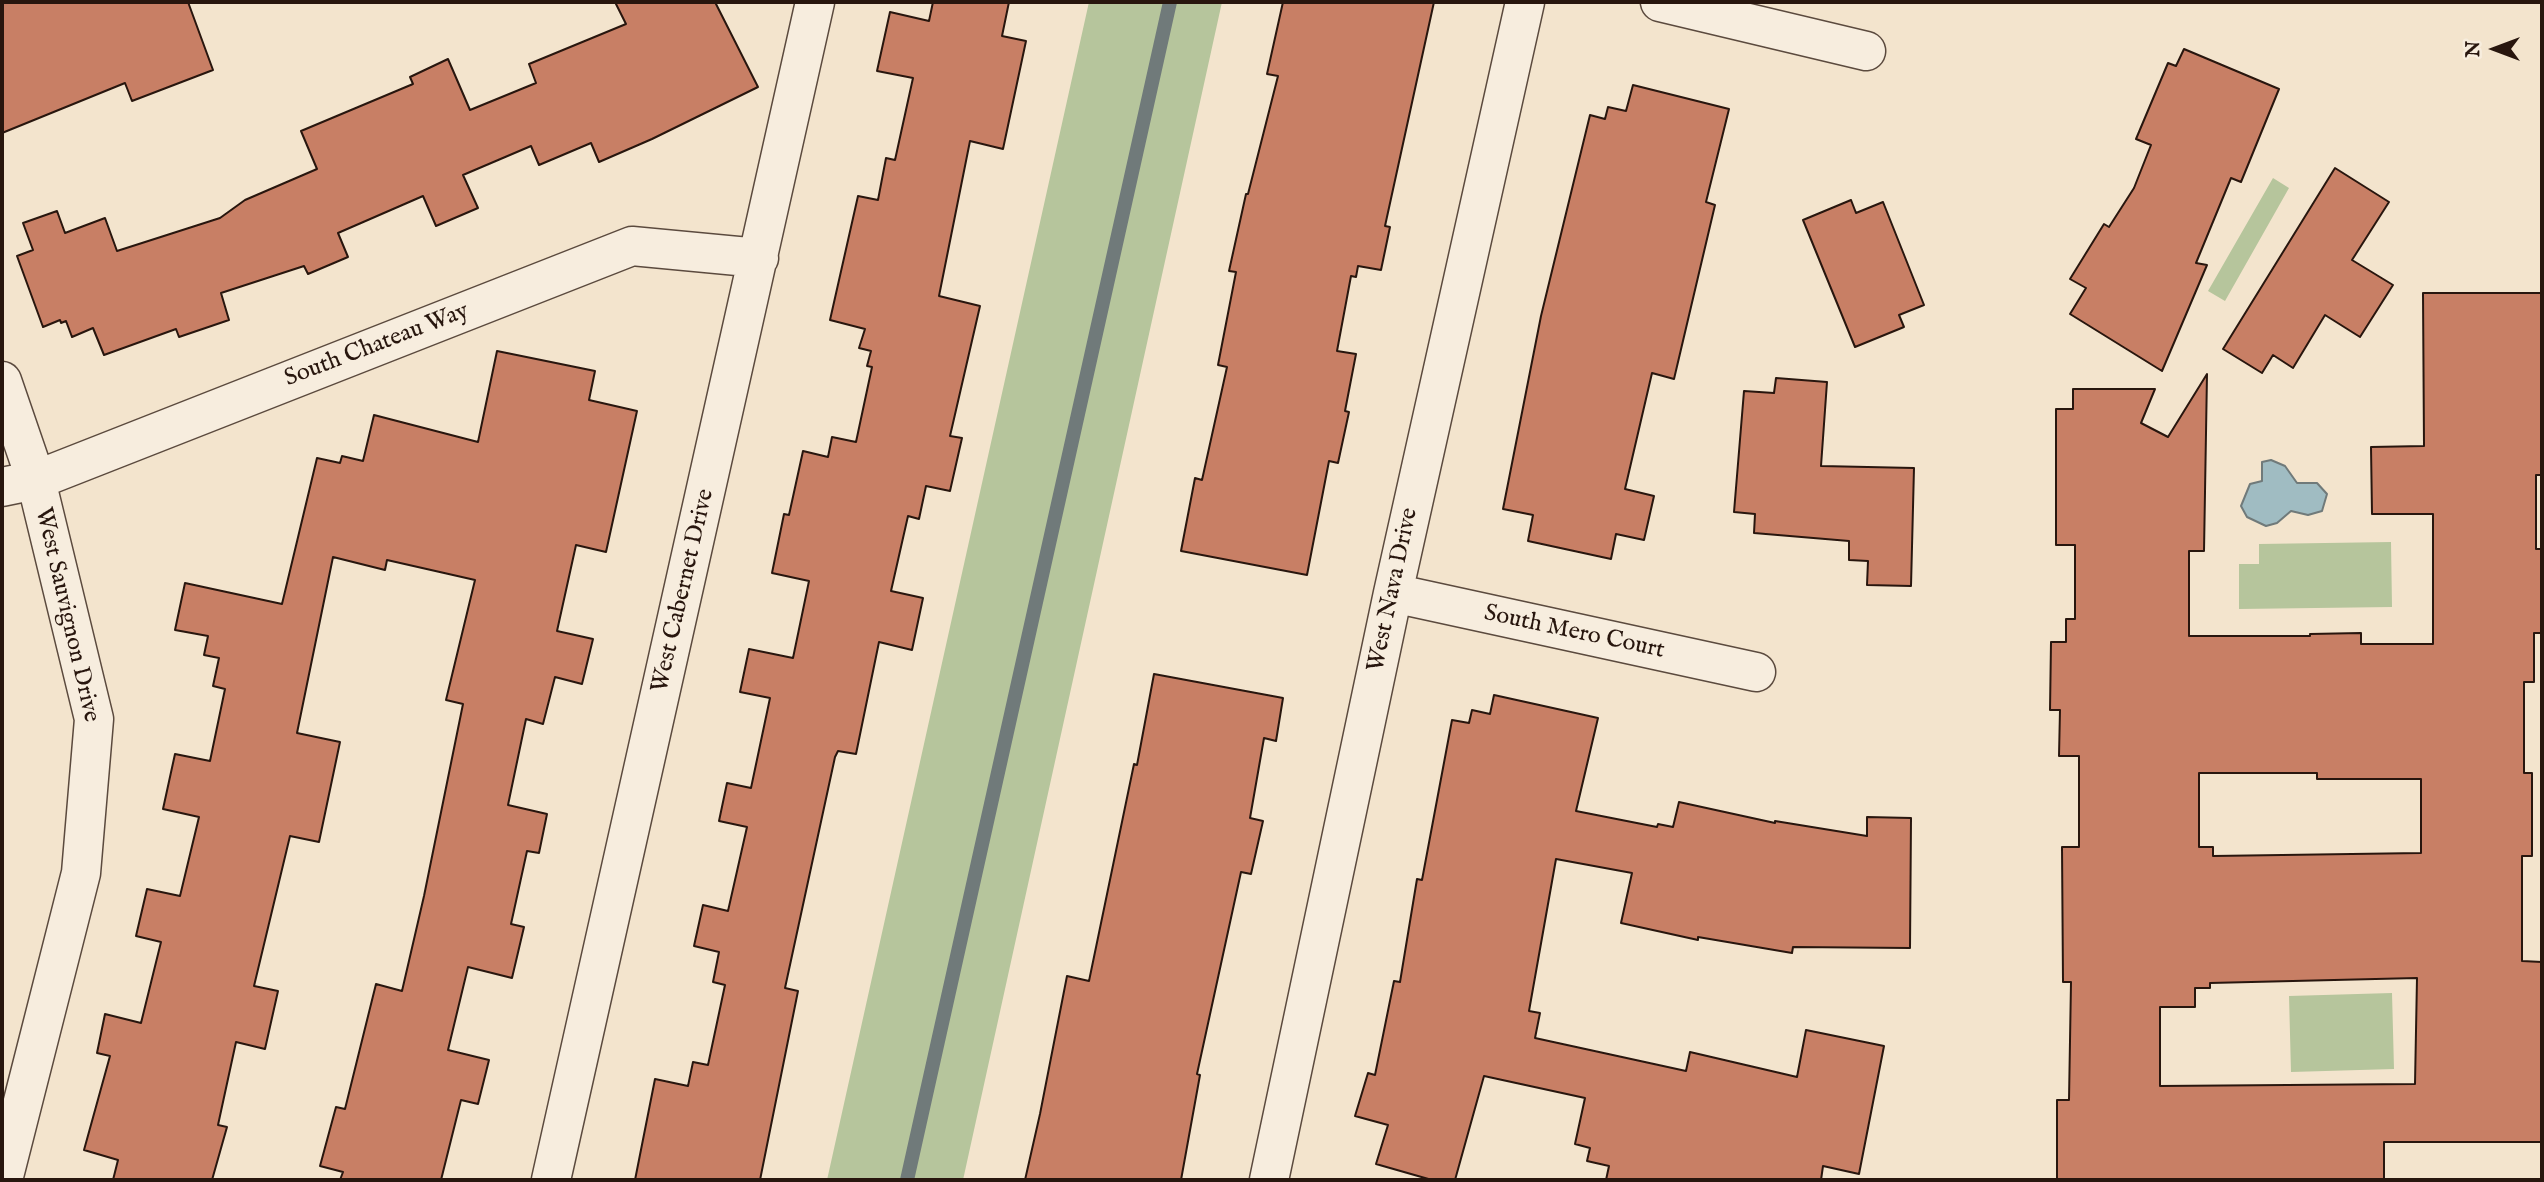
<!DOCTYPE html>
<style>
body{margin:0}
#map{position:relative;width:2544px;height:1182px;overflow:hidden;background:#f3e4cd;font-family:"IM FELL English",serif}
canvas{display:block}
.frame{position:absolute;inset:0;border:4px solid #28160e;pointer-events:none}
.north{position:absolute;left:2460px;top:14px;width:70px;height:70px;-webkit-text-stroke:5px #f7edde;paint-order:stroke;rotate:270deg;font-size:19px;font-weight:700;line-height:28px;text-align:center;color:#28160e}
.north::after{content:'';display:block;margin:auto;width:24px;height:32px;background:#28160e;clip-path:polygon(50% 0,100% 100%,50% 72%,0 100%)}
</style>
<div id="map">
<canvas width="2544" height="1182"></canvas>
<div class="frame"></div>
<div class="north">N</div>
</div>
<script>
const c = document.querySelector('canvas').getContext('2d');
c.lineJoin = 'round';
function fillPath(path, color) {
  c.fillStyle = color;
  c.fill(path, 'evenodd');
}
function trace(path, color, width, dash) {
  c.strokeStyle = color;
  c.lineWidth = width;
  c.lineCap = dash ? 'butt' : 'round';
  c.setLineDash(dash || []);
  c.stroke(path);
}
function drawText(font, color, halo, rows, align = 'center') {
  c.font = font + ' "IM FELL English",serif';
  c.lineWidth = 6;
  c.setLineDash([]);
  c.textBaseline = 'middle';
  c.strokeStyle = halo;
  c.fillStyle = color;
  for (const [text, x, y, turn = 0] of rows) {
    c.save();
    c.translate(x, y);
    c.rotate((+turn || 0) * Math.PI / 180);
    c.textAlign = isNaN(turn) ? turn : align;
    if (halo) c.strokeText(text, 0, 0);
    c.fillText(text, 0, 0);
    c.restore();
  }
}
fillPath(new Path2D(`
 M1089 2H1222L963 1180H827Z
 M2273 178 2289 188 2225 301 2208 291Z
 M2391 542 2392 607 2239 609V564H2259V544Z
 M2392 993 2394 1069 2291 1072 2289 996Z`), '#b6c59c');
const water = new Path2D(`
 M2271 460 2285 466 2297 483H2317L2327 494 2322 511 2308 515 2291 511 2277 523 2266 526 2247 517 2241 506 2250 484 2262 481V462Z`);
fillPath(water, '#a0bcc2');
trace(water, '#707a7a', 2);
trace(new Path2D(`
 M907 1180 1170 2`), '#707a7a', 14);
const building = new Path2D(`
 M2 2H188L213 70 132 101 125 83 2 133Z
 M615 2H715L758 87 652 139 599 162 591 143 539 165 531 146 463 175 478 208 436 226 423 196 338 233 348 257 308 274 304 266 221 293 229 320 179 337 176 329 104 355 93 328 72 337 66 321 61 323 60 320 43 327 17 256 33 250 23 223 57 211 65 233 105 218 117 251 220 218 245 200 317 169 301 131 413 84 410 77 448 59 470 110 536 83 529 64 626 24Z
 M933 2H1009L1002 36 1026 41 1003 149 970 141 939 296 980 306 950 436 962 438 950 491 926 486 919 519 908 516 891 591 923 598 912 650 879 642 856 754 838 751 835 757 785 988 798 991 760 1180H635L655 1079 688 1086 693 1062 708 1065 725 985 713 982 719 952 694 946 703 905 728 911 747 827 719 821 727 783 751 788 770 698 740 692 749 649 793 658 809 581 772 573 784 514 789 515 803 451 828 457 832 437 856 442 872 367 867 366 871 351 859 348 865 329 830 320 858 196 878 200 886 158 895 160 913 78 877 71 890 12 929 21Z
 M1283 2H1434L1385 226 1390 227 1381 270 1358 266 1356 277 1351 276 1337 351 1356 354 1345 411 1349 412 1338 463 1329 461 1307 575 1181 551 1195 478 1202 480 1227 367 1218 365 1236 272 1229 271 1246 194H1248L1278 76 1267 74Z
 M2184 49 2279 89 2241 182 2231 178 2196 263 2207 265 2162 371 2070 314 2086 288 2070 279 2104 224 2109 227 2134 188 2151 145 2136 139 2168 63 2176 66Z
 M1633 85 1729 109 1706 202 1715 205 1674 379 1652 373 1625 489 1654 496 1644 540 1616 534 1611 559 1528 541 1533 515 1503 509 1541 316 1590 115 1605 119 1608 107 1626 111Z
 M2335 168 2389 202 2352 260 2393 285 2360 337 2325 315 2293 368 2273 355 2262 373 2223 349Z
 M1851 200 1856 213 1883 202 1924 305 1899 315 1904 327 1855 347 1803 220Z
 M2423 293H2542V475H2536V549H2542V633H2534V682H2524V773H2532V856H2522V961L2542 962V1142H2384V1180H2057V1100H2069L2071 982H2063L2062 847H2079V756H2059L2060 710H2050L2051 642H2066V619H2075V545H2056V409H2073V389H2155L2141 423 2168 437 2207 374 2204 551H2189V636H2310V634L2361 633V644H2433V514H2372L2371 447 2424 446ZM2199 773H2317V779H2421V853L2213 856V847H2199ZM2417 978 2415 1084 2160 1086V1007H2195V988H2210V983Z
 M497 351 595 371 589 400 637 411 606 552 576 545 557 631 593 639 582 684 555 677 543 724 526 719 508 805 547 814 539 853 527 851 511 924 524 927 512 978 468 967 448 1050 489 1060 478 1104 461 1100 441 1180H340L343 1172 320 1166 336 1107 345 1109 376 984 402 991 424 896 463 704 446 700 475 580 387 560 385 570 333 557 297 733 340 742 319 842 290 836 254 986 278 991 265 1049 236 1042 218 1125 227 1127 212 1180H113L118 1160 84 1150 110 1056 97 1053 105 1014 141 1023 161 942 136 936 147 889 180 896 199 817 163 809 175 754 210 761 225 689 213 686 219 658 204 655 208 636 175 630 185 583 282 604 317 458 340 463 342 456 363 461 374 415 478 442Z
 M1776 378 1827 382 1821 466 1914 468 1911 586 1867 585 1868 561 1849 560V541L1754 533 1755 514 1734 512 1744 391 1774 393Z
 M1154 674 1283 698 1276 741 1264 738 1250 818 1263 821 1251 874 1241 872 1197 1074 1200 1075 1181 1180H1025L1040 1114 1067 976 1089 981 1134 764 1137 765Z
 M1494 695 1598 718 1576 811 1657 827 1658 824 1673 827 1679 802 1775 823V821L1867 836V817L1911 818 1910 948 1793 947 1792 953 1698 937V940L1621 923 1632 873 1556 859 1529 1011 1540 1013 1535 1038 1686 1071 1690 1052 1797 1077 1806 1030 1884 1046 1859 1174 1823 1166 1821 1180H1606L1609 1166 1587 1161 1590 1148 1575 1144 1585 1098 1484 1076 1455 1180H1432L1376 1164 1388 1125 1355 1116 1368 1073 1375 1075 1394 981 1400 982 1417 879 1422 880 1452 720 1469 723 1472 710 1490 714Z`);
fillPath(building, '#c87f65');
trace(building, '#28160e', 2);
const street = new Path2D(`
 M1660 2 1866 51
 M2 381 36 480 94 719 81 873 3 1180
 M2 487 36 480 632 246 759 258
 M1393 593 1756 672
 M551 1180 815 2
 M1269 1180 1393 593 1525 2`);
trace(street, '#5b4a3e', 41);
trace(street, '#f7edde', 38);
drawText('24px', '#28160e', '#f7edde', [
 ["South Chateau Way",377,346,-21],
 ["West Nava Drive",1394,590,-78],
 ["West Cabernet Drive",684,591,-77],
 ["West Sauvignon Drive",66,615,77],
 ["South Mero Court",1574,633,12]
]);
</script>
